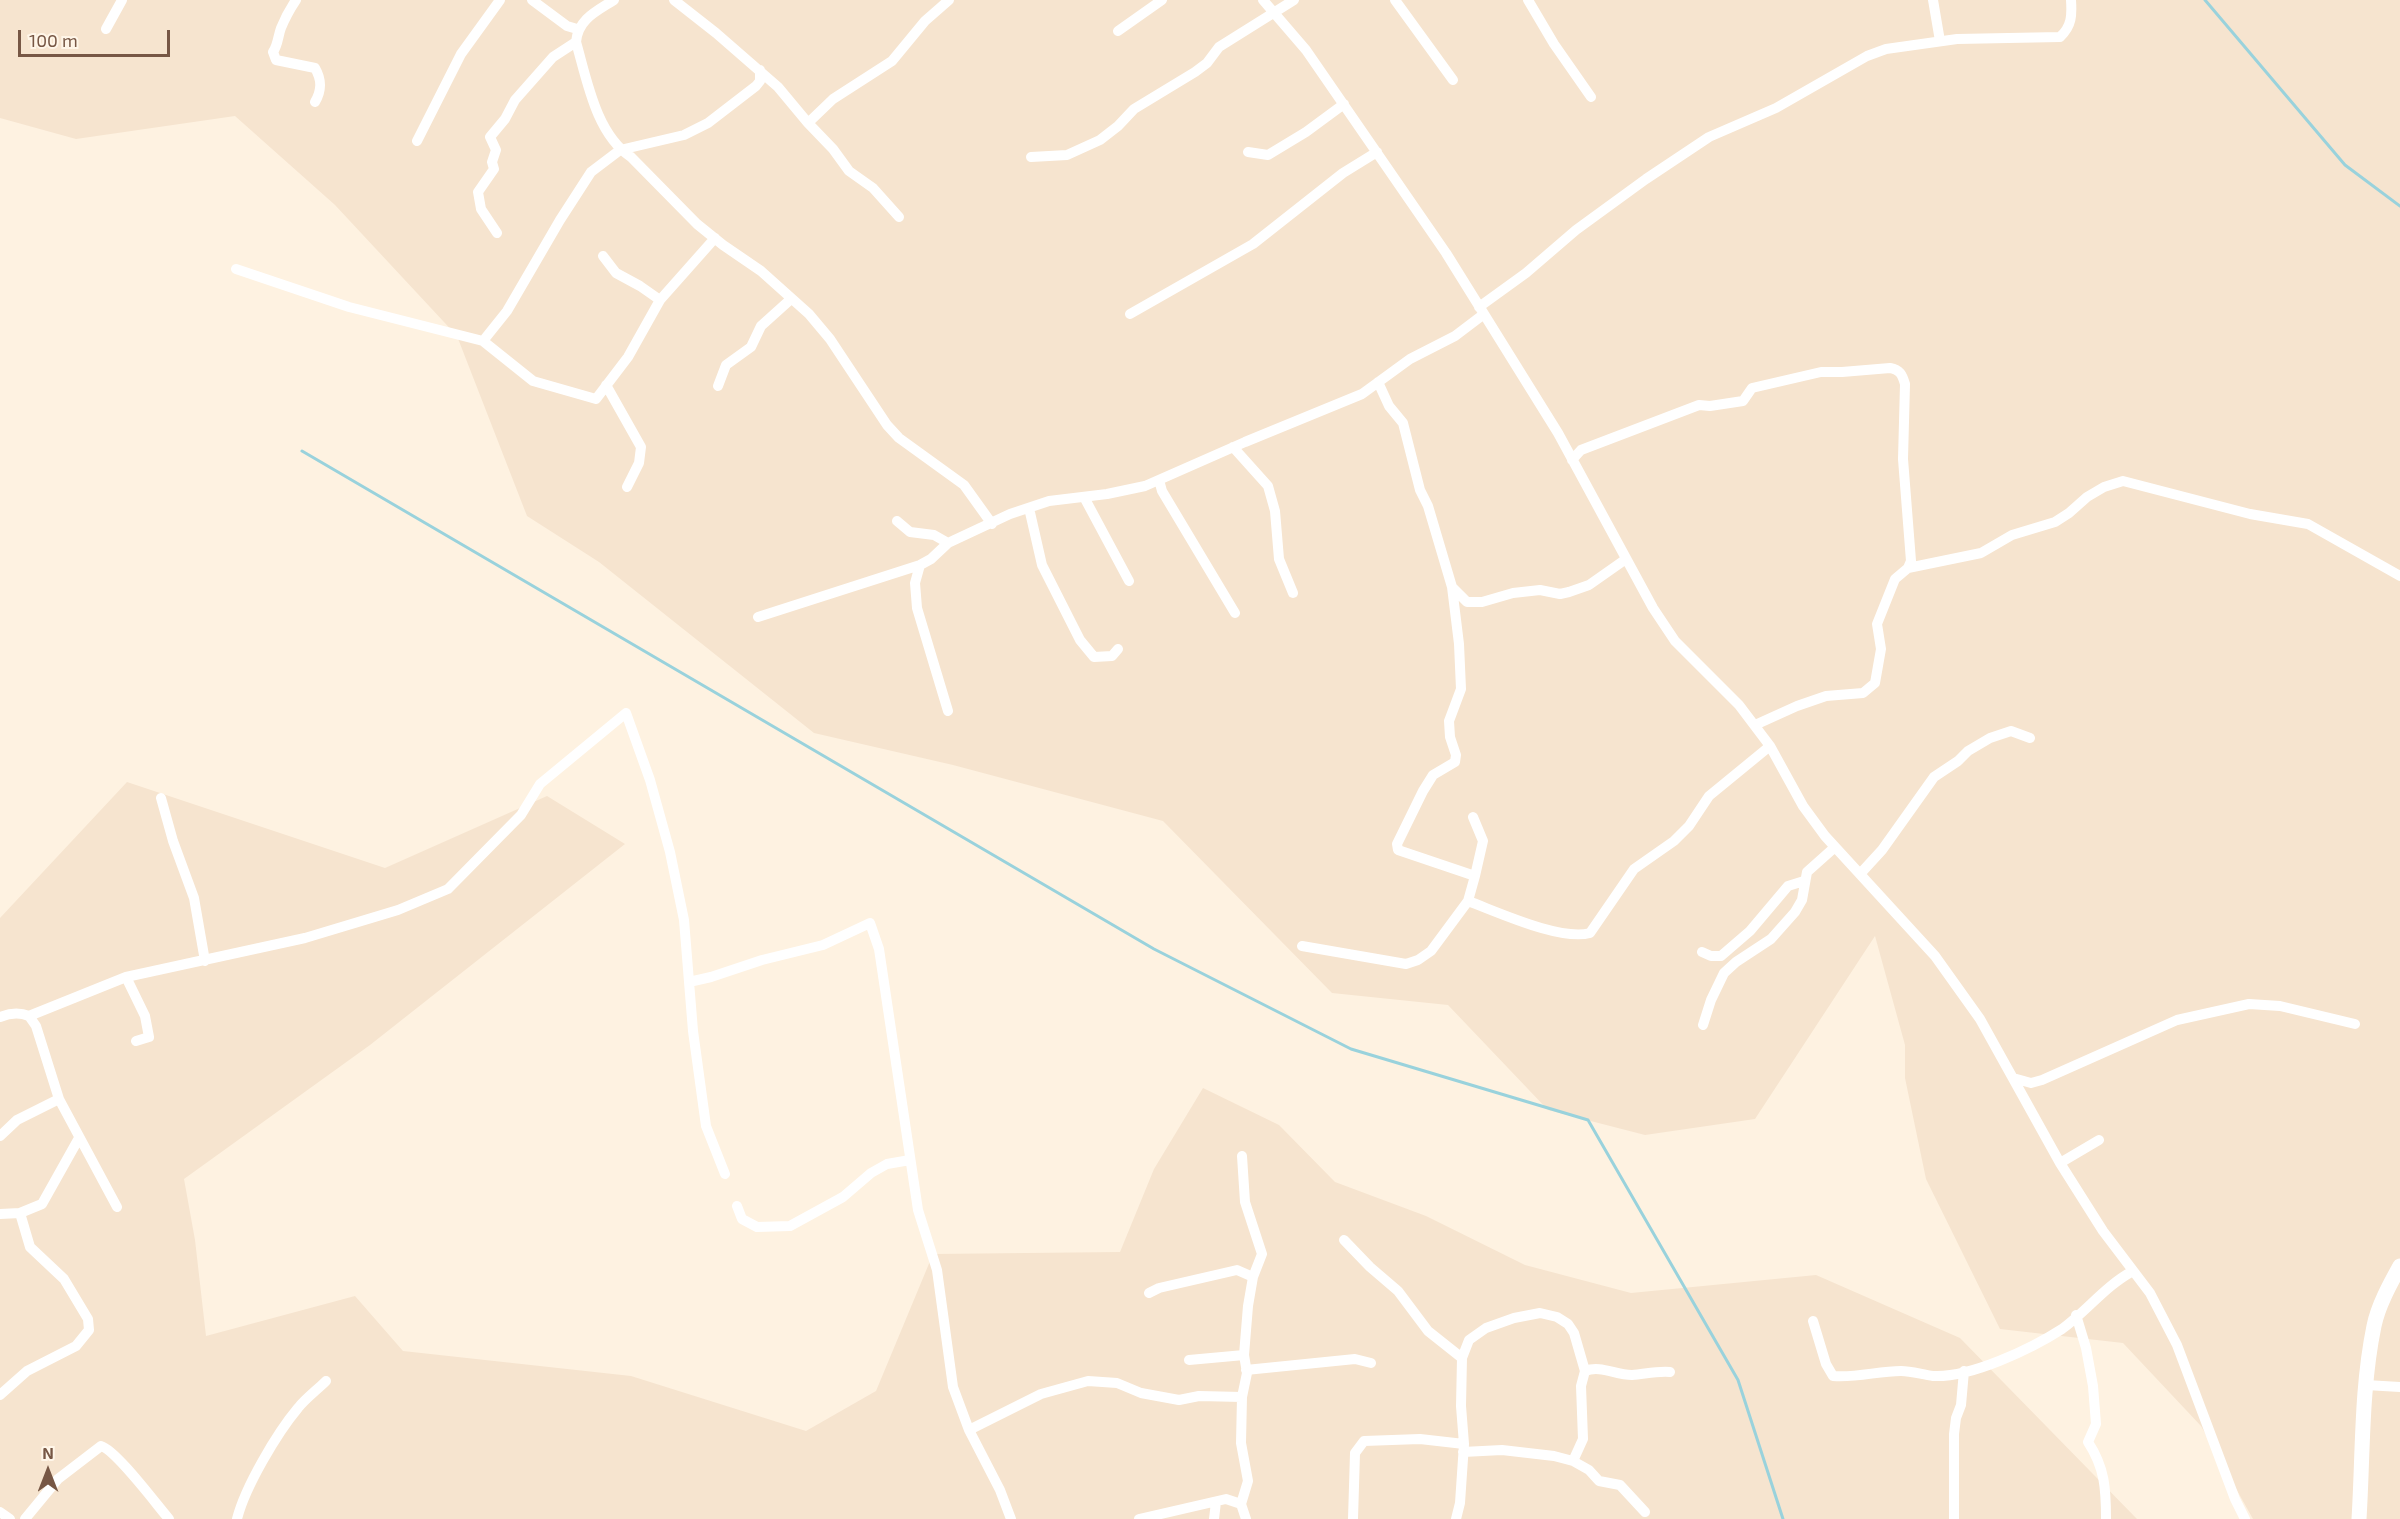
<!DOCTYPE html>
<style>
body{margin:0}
#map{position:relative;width:2400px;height:1519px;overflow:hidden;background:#fef2e1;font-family:"Exo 2",sans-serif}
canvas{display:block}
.north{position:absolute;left:18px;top:1441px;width:60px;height:60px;-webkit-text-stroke:4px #fff6e9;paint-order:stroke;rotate:0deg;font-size:16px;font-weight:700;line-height:24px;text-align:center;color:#775745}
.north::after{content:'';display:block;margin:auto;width:21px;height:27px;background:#775745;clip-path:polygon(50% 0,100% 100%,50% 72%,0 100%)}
.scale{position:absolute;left:18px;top:30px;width:152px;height:27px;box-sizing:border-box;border:3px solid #775745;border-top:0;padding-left:8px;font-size:18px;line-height:21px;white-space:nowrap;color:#775745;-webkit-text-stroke:4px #fff6e9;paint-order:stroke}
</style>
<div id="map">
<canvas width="2400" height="1519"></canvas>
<div class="north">N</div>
<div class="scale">100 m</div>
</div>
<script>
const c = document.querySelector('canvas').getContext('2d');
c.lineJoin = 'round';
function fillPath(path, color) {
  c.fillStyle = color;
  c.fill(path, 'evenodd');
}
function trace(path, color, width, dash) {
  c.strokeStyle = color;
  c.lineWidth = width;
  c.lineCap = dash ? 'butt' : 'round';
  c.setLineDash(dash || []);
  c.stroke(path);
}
fillPath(new Path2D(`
 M0 0H2400V1519H2253L2201 1426 2123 1343 2000 1329 1926 1179 1905 1078V1045L1875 936 1755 1119 1645 1135 1548 1110 1448 1005 1332 993 1163 821 953 765 814 733 599 562 527 516 457 336 335 205 235 116 76 139 0 118Z
 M127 782 385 868 547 796 625 844 370 1045 184 1179 195 1240 206 1336 355 1296 403 1351 631 1376 806 1431 876 1391 933 1254 1120 1252 1154 1169 1203 1088 1279 1125 1335 1182 1426 1216 1525 1265 1631 1293 1816 1275 1960 1338 2137 1519H0V918Z`), '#f6e4cf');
trace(new Path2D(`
 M2205 0 2345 165 2400 206
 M302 451 1154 949 1351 1049 1588 1120 1738 1380 1783 1519`), '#99d2dc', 3);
trace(new Path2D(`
 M296 0C290 9 285 18 281 28 278 36 278 45 273 52L276 60 315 68C322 80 322 90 315 102
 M532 0 567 26 577 29
 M614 0C597 11 578 19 576 42 587 80 596 134 631 157L697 224 723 245 761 271 809 314 830 339 887 425 899 438 964 485 992 524
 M674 0 716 33 778 87 808 123 833 149 849 171 873 188 899 217
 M1263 0 1306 50 1446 253 1558 433 1653 608 1675 641 1739 705 1770 746 1803 806 1825 836 1935 956 1980 1019 2060 1163 2103 1231 2150 1293 2177 1345 2235 1499 2245 1519
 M1395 0 1453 80
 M1528 0 1554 44 1591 97
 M1933 0 1940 41
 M106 29 122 0
 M1118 31 1162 0
 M808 123 833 99 892 61 925 21 949 0
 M417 141 461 54 500 0
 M1248 152 1268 155 1306 132 1344 104
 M1031 157 1067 155 1100 140 1118 126 1134 109 1195 72 1207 63 1219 47 1294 0
 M497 233 481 209 478 192 494 169 492 162 496 150 490 137 505 119 515 100 553 57 576 42
 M603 256 616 273 640 286 660 300
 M236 269 349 307 483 341 533 381 596 399 628 357 660 300 715 238
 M1479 307 1526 273 1576 230 1646 179 1709 137 1776 108 1867 56 1886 49 1957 39 2060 37C2072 26 2072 15 2071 0
 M1130 314 1253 244 1343 173 1377 152
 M483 341 507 311 560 220 591 172 620 150 684 135 708 123 756 86 760 81V70
 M1378 382 1389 406 1403 423 1420 490 1428 506 1452 587 1467 602H1482L1513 593 1540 590 1560 594 1569 592 1589 585 1626 559
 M606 385 641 447 639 463 627 487
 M718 386 726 365 751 347 761 326 791 299
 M1233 447 1268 486 1275 511 1279 559 1293 593
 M1572 460 1581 450 1699 405 1710 406 1743 401 1752 388 1821 372H1842L1890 368C1900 370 1902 374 1905 384L1903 459 1911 561 1908 568
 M1159 480 1162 491 1235 613
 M1084 497 1129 581
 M1029 508 1042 565 1080 640 1094 657 1112 656 1118 649
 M897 521 910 532 934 535 948 543
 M920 565 915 583 917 608 948 711
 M758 617 920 565 931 559 948 543 1010 514 1049 501 1107 494 1145 486 1245 442 1362 394 1410 359 1455 336 1484 314
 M1755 725 1797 706 1826 696 1863 693 1875 683 1881 649 1877 624 1895 579 1908 568 1981 553 2012 535 2055 522 2069 513 2087 497 2104 487 2123 481 2250 514 2308 524 2400 576
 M161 798 173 841 194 898 205 961
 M1473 817 1483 841 1475 876
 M1860 874 1882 850 1934 777 1958 761 1968 751 1990 738 2011 731 2030 738
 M1468 901C1498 912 1560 941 1590 933L1634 869 1674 841 1689 826 1709 796 1770 746
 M1302 946 1406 964 1418 960 1431 951 1468 901 1475 876 1398 850 1397 844 1423 791 1433 775 1455 762 1456 755 1450 737 1449 721 1461 689 1459 644 1452 587
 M1702 952 1711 956H1721L1750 931 1788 886 1804 881
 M126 977 145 1016 149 1037 136 1041
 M689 982 711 977 762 960 823 945 870 923 879 949 918 1210 937 1270 953 1387 969 1430 1000 1490 1011 1519
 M29 1016 126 977 305 938 398 910 448 889 521 815 540 784 626 713 650 780 670 852 684 920 693 1031 706 1126 725 1174
 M0 1017C10 1013 19 1012 29 1016L36 1026 59 1099 117 1207
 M1703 1025 1711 1000 1724 973 1736 962 1771 939 1795 912 1802 900 1807 872 1835 847
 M2013 1078 2031 1083 2042 1080 2177 1020 2249 1004 2280 1006 2355 1024
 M0 1136 17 1120 59 1099
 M1242 1156 1245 1202 1262 1254 1253 1277
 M2060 1163 2099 1140
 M737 1206 742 1219 757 1227 790 1226 843 1197 871 1173 887 1164 910 1160
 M0 1214 20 1213 42 1204 79 1138
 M1344 1240 1370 1267 1398 1291 1428 1331 1462 1358
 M1149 1293 1159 1288 1237 1270 1253 1277 1248 1306 1244 1355
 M2076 1315 2086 1348 2093 1386 2096 1424 2088 1442C2105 1468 2106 1489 2106 1519
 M1813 1321 1826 1364 1833 1376C1857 1378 1878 1371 1901 1371 1912 1371 1923 1375 1933 1376 1970 1378 2031 1349 2062 1329 2087 1311 2105 1286 2133 1271
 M1189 1360 1244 1355 1247 1373 1242 1397 1241 1443 1248 1481 1241 1504
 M1246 1370 1355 1359 1371 1363
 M1585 1371C1601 1365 1615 1375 1632 1375 1645 1374 1656 1371 1670 1372
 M2366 1385 2400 1387
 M0 1395 27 1371 76 1346 89 1330 88 1319 64 1279 30 1247 20 1213
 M969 1430 1041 1394 1088 1381 1117 1383 1141 1393 1179 1400 1199 1396 1242 1397
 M1463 1452 1502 1450 1554 1456 1573 1461 1589 1470 1599 1481 1620 1485 1645 1512
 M0 1512 10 1519
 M25 1519 58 1479 101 1446C116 1450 156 1504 169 1519
 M237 1519C245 1487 277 1433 298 1408 306 1398 317 1390 326 1381
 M1139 1519 1226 1499 1241 1504 1246 1519
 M1214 1519 1216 1502
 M1353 1519 1355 1453 1364 1441 1420 1439 1464 1444
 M1456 1519 1460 1503 1464 1444 1461 1406 1462 1358 1469 1340 1486 1328 1514 1318 1540 1313 1557 1317 1568 1324 1574 1333 1585 1371 1581 1386 1583 1439 1573 1461
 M1954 1519V1434L1956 1418 1961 1405 1964 1371`), '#fff', 10);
trace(new Path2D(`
 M2359 1519C2363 1455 2361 1389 2374 1326 2378 1306 2390 1284 2400 1266`), '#fff', 15);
</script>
